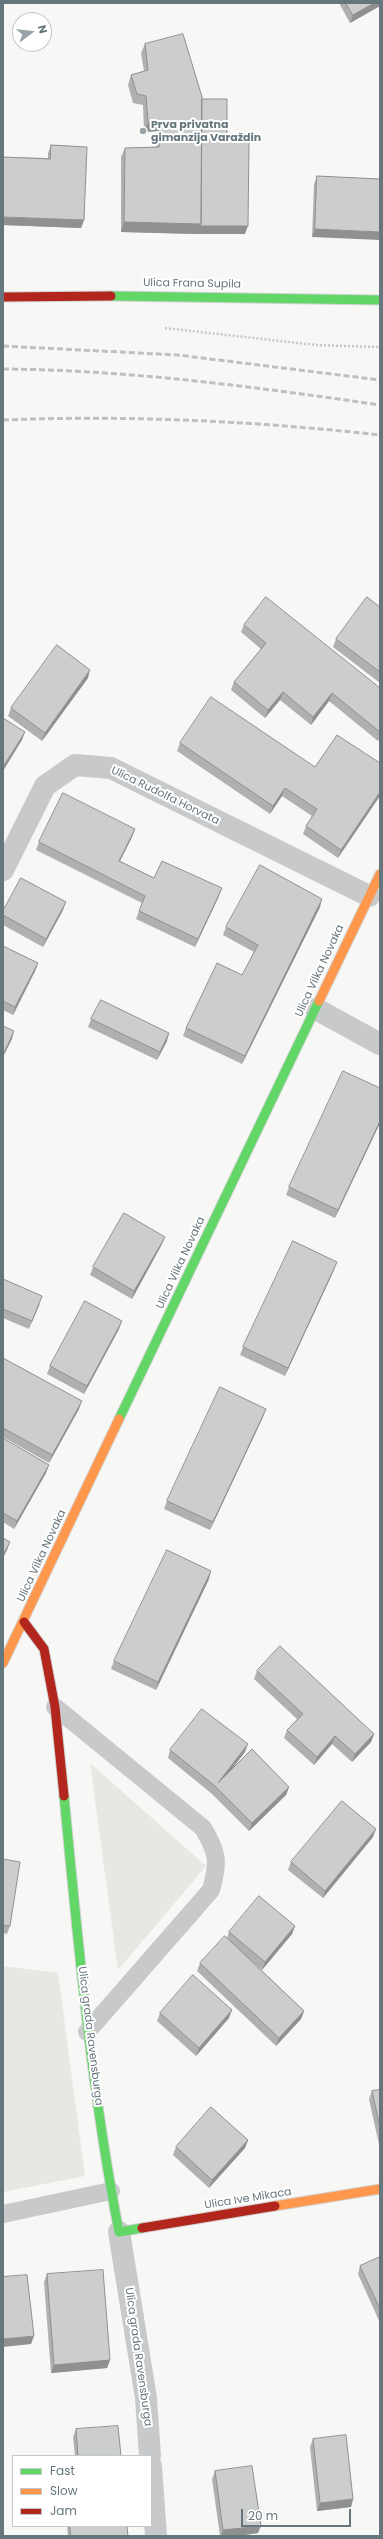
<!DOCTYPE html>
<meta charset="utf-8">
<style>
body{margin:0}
#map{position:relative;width:383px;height:2539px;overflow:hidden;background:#f7f7f6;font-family:Poppins,sans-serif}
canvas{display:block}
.frame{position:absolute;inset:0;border:4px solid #66767d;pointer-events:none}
.legend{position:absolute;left:12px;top:2455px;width:140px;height:72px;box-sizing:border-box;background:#fff;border:1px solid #c2c8cb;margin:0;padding:5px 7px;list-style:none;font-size:12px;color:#66767d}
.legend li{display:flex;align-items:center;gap:8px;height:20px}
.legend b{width:20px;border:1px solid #c2c8cb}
.north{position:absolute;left:12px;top:12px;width:40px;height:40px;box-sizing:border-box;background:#fff;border:1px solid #c2c8cb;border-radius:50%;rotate:75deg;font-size:11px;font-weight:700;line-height:16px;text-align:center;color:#66767d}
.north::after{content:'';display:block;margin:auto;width:14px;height:18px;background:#99a3a7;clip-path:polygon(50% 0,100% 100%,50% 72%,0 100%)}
.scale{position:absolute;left:241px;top:2509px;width:110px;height:18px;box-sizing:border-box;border:2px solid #66767d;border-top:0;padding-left:5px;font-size:12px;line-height:14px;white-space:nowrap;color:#66767d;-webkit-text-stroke:3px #fff;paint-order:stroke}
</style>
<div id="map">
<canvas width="383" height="2539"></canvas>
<div class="frame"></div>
<ul class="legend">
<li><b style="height:5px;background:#63d668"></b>Fast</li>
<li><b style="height:5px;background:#ff974d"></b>Slow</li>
<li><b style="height:5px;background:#b3261e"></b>Jam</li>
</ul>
<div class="north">N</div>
<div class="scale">20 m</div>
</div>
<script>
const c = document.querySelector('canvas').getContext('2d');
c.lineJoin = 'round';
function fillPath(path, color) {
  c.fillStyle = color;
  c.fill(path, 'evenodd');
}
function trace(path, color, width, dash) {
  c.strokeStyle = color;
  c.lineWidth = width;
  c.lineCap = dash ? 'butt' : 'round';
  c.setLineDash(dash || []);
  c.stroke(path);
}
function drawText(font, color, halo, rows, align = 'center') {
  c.font = font + ' Poppins,sans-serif';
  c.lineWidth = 4;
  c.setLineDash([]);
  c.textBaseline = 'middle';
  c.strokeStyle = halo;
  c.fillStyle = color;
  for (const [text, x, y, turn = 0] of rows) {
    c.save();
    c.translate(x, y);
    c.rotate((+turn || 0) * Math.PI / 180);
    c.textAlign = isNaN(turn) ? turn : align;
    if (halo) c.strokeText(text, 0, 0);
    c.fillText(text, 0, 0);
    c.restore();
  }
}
fillPath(new Path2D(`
 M90 1763 206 1866 118 1970Z
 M3 1966 58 1973 85 2176 3 2192Z`), '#e6e8e4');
const fast = new Path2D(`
 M111 296 380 300
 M119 1419 319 1001
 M64 1796C78 1942 91 2088 119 2232L142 2228`);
const slow = new Path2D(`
 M319 1001 380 874
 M3 1663 119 1419
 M275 2206 380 2189`);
const jam = new Path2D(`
 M3 297 111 296
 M24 1622 44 1649 55 1707 64 1796
 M142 2228 275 2206`);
trace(fast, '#d1d3d3', 11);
trace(slow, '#d1d3d3', 11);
trace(jam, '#d1d3d3', 11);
trace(new Path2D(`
 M165 328 316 345 380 347`), '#c6c7c7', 2.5, [2, 2]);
trace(new Path2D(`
 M55 1707 203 1828C218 1853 219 1862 211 1890L87 2032
 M3 2214 111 2191`), '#c7c9ca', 18);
trace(new Path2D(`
 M3 870 45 786 75 765 111 768 369 896
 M316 1009 380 1044
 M119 2232 146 2398 150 2456
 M151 2466 156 2536`), '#c7c9ca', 22);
trace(fast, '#63d668', 9);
trace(slow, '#ff974d', 9);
trace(jam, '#b3261e', 9);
trace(new Path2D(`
 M3 346 178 355 380 380
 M3 369C130 370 255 387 380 405
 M3 420C129 415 255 421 380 435`), '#bec0c0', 3, [6, 3]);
fillPath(new Path2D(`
 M339 3H380V6L350 23Z
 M145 44 202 99 227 141 245 234H197L121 232V157L125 148 156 147 158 131 144 132 143 105 133 103 128 85 131 75 144 71 141 53Z
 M51 145 84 220 81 228 3 225V157L48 158V153Z
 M317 176 380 179 312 237 314 184Z
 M380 607V683L333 647 336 639Z
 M244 625 380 688V739L378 741 329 701 311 725 280 700 265 718 231 690 234 682 261 649 241 632Z
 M88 678 42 741 8 716 11 708Z
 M180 743 315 767 380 763 338 858 303 834 306 826 312 816 282 796 270 814 177 751Z
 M135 829 132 837 120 861 154 878 219 896 195 947 136 919 142 903 36 850 39 842Z
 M320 907 242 1064 183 1036 186 1028 242 975 254 952 223 935 226 927Z
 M63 910 43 947 3 925V911Z
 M3 946 38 963 35 971 13 1015 3 1010Z
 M91 1019 167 1041 157 1060 88 1027Z
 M380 1123 335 1218 286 1195 289 1187Z
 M162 1244 132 1299 90 1275 93 1267Z
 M334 1270 285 1376 240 1355 243 1347Z
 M3 1279 40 1304 29 1329 3 1318Z
 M119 1329 84 1394 47 1374 50 1366Z
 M3 1358 79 1409 49 1463 3 1437Z
 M263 1417 210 1530 164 1509 167 1501Z
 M3 1438 46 1473 14 1529 3 1522Z
 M209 1579 156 1690 111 1669 114 1661Z
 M257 1671 374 1734 371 1742 352 1762 332 1744 314 1765 284 1738 287 1730 297 1719 254 1679Z
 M170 1750 245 1752 231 1770 289 1787 286 1795 249 1831 212 1794 168 1758Z
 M373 1837 323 1898 288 1870 291 1862Z
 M3 1859 10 1926 7 1934 3 1933Z
 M295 1926 292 1934 262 1970 252 1961 304 2011 301 2019 276 2046 197 1971 200 1963 227 1938 229 1932Z
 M160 2013 229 2018 196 2056 157 2021Z
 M380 2090V2149L369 2099 372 2091Z
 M248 2140 245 2148 209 2188 173 2155 176 2147Z
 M380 2257V2323L358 2274 360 2266Z
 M47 2274 110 2360 107 2368 51 2373 44 2282Z
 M76 2429 121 2456H75L73 2437Z
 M313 2439 353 2499 351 2507 317 2511 310 2447Z
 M215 2471 258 2533 238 2536H220L212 2479Z
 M67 2526H127L128 2536H68Z`), '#afb1b1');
fillPath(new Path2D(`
 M374 3H380V6L350 23 353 15Z
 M161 121 158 131 144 132 148 123Z
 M3 217 84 220 81 228 3 225Z
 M124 222 201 224 248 226 245 234H197L121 232Z
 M315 229 380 232V240L312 237Z
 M90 670 88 678 42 741 45 733Z
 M283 692 280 700 265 718 268 710Z
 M332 693 329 701 311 725 313 717Z
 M25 732 22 740 3 771V767Z
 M285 788 282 796 270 814 273 806Z
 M380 792V796L338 858 341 850Z
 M135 829 132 837 116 869 119 861Z
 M222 888 219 896 195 947 198 939Z
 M322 899 320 907 242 1064 245 1056Z
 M66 902 63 910 43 947 46 939Z
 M38 963 35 971 13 1015 15 1007Z
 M14 1031 12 1039 3 1057V1055Z
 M169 1033 167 1041 157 1060 160 1052Z
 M380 1121V1123L335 1218 338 1210Z
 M165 1237 162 1244 132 1299 134 1291Z
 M337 1262 334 1270 285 1376 288 1368Z
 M122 1321 119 1329 84 1394 87 1386Z
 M82 1401 79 1409 49 1463 52 1455Z
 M266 1409 263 1417 210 1530 213 1522Z
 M49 1465 46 1473 14 1529 17 1521Z
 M10 1542 7 1550 3 1558V1555Z
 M211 1571 209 1579 156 1690 158 1682Z
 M374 1734 371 1742 352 1762 355 1754Z
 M335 1736 332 1744 314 1765 317 1757Z
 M248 1744 245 1752 217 1788 218 1783Z
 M289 1787 286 1795 249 1831 252 1823Z
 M376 1829 373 1837 323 1898 325 1891Z
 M295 1926 292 1934 262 1970 265 1962Z
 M232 2010 229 2018 196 2056 199 2048Z
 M304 2011 301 2019 276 2046 279 2038Z
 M248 2140 245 2148 209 2188 212 2180Z
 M34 2336 31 2344 3 2347V2339Z
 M110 2360 107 2368 51 2373 54 2365Z
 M353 2499 351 2507 317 2511 320 2503Z
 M261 2526 258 2533 238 2536H221L223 2530Z`), '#8f9090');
const building = new Path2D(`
 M346 3H374L353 15Z
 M183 34 202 97 201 224 124 222 125 148 159 147 161 121 148 123 146 96 137 94 131 75 148 70 145 44Z
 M202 99H227V141L249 142 248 226H200L201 224Z
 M51 145 87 147 84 220 3 217V157L50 159Z
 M317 176 380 179V232L315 229Z
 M266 597 380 688V732L332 693 313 717 283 692 268 710 234 682 266 643 244 625Z
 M367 597 380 607V672L336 639Z
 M57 645 90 670 45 733 11 708Z
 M211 697 315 767 337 735 380 763V792L341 850 306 826 317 809 285 788 273 806 180 743Z
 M3 718 25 732 3 767Z
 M63 793 135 829 119 861 154 878 162 861 222 888 198 939 139 911 145 896 39 842Z
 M260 865 322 899 245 1056 186 1028 217 963 242 975 258 945 226 927Z
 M21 878 66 902 46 939 3 915V911Z
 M3 946 38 963 15 1007 3 1001Z
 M101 1000 169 1033 160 1052 91 1019Z
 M3 1026 14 1031 3 1055Z
 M343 1071 380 1088V1121L338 1210 289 1187Z
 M124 1213 165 1237 134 1291 93 1267Z
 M293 1241 337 1262 288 1368 243 1347Z
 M3 1279 42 1296 32 1321 3 1309Z
 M85 1301 122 1321 87 1386 50 1366Z
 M3 1358 82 1401 52 1455 3 1428Z
 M220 1387 266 1409 213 1522 167 1501Z
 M3 1438 49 1465 17 1521 3 1513Z
 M3 1538 10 1542 3 1555Z
 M167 1550 211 1571 158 1682 114 1661Z
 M280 1646 374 1734 355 1754 335 1736 317 1757 287 1730 303 1714 257 1671Z
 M202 1709 248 1744 218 1783 252 1749 289 1787 252 1823 215 1786 170 1750Z
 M342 1801 376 1829 325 1891 291 1862Z
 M3 1859 20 1862 10 1926 3 1925Z
 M259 1896 295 1926 265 1962 229 1932Z
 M225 1936 304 2011 279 2038 200 1963Z
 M193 1975 232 2010 199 2048 160 2013Z
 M380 2090V2127L372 2091Z
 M211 2107 248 2140 212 2180 176 2147Z
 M380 2257V2309L360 2266Z
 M103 2270 110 2360 54 2365 47 2274Z
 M27 2275 34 2336 3 2339V2277Z
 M118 2426 121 2456H78L76 2429Z
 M346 2435 353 2499 320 2503 313 2439Z
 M252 2466 261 2526 223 2530 215 2471Z
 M70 2526H127L128 2536H71Z`);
fillPath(building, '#cccece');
trace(building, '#8f9090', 1);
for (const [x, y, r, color] of [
 [143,131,4,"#99a3a7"]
]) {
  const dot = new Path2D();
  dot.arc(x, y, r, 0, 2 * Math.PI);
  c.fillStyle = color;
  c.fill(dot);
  trace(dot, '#fff', 1.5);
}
drawText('bold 11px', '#66767d', '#fff', [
 ["Prva privatna",151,125],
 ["gimanzija Varaždin",151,138]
], 'left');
drawText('11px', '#66767d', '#fff', [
 ["Ulica Frana Supila",192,284,1],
 ["Ulica Rudolfa Horvata",165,796,26],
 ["Ulica Vilka Novaka",320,971,-65],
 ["Ulica Vilka Novaka",181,1263,-65],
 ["Ulica Vilka Novaka",42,1556,-65],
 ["Ulica grada Ravensburga",90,2036,83],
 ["Ulica Ive Mikaca",248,2199,-9],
 ["Ulica grada Ravensburga",138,2357,82]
]);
</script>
